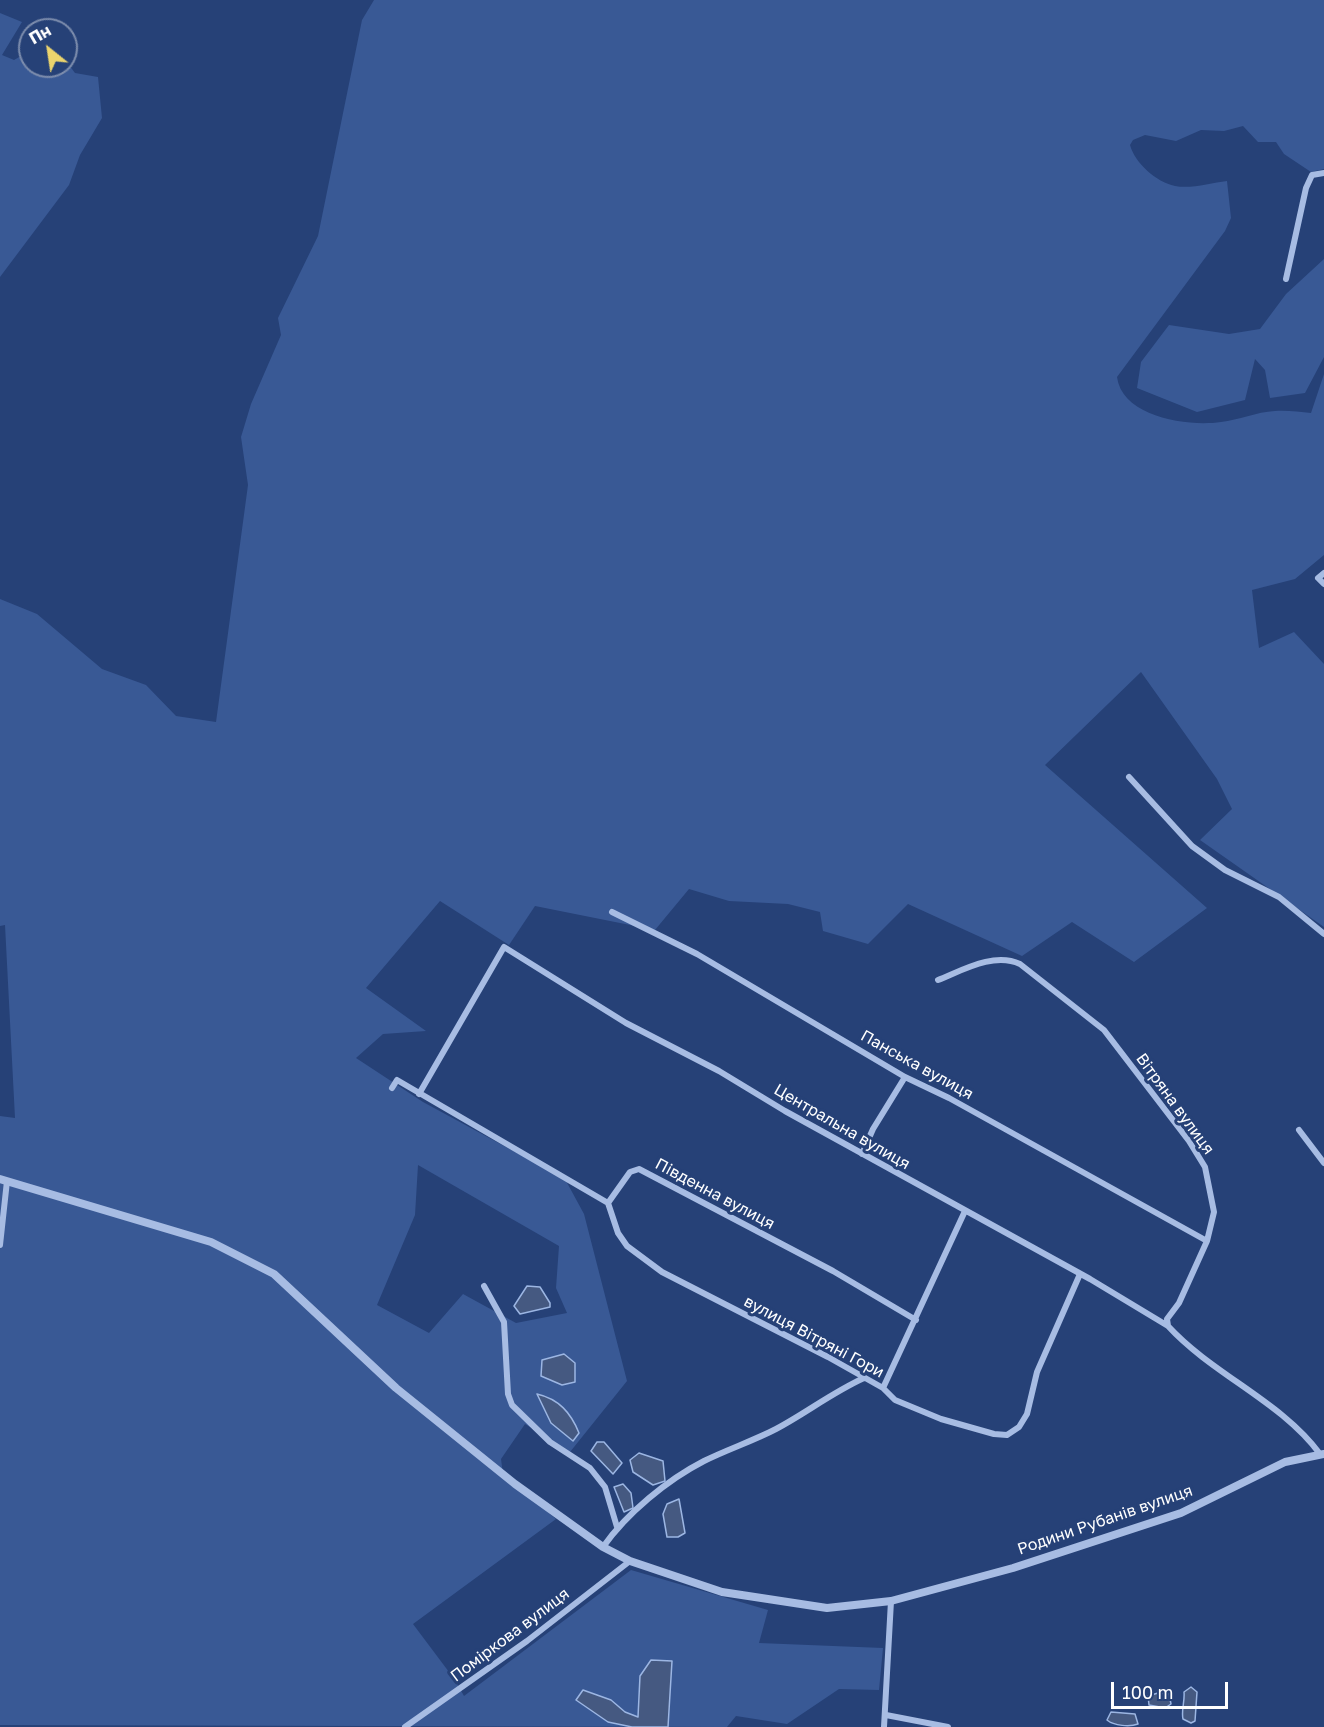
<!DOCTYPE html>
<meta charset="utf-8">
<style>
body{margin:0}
#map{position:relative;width:1324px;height:1727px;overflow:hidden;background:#264177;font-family:"Golos Text",sans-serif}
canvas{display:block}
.north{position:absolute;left:18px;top:18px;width:60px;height:60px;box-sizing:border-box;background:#264177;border:2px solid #7d8dad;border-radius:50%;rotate:330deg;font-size:16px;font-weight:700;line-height:24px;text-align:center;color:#fff}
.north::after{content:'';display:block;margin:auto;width:21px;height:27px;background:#ebd46d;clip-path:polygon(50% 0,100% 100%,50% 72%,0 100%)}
.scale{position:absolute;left:1111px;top:1682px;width:117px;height:27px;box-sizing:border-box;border:3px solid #fff;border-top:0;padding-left:8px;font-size:18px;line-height:21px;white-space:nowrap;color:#fff;-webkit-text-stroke:4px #264177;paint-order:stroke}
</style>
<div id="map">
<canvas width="1324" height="1727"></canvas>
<div class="north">Пн</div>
<div class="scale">100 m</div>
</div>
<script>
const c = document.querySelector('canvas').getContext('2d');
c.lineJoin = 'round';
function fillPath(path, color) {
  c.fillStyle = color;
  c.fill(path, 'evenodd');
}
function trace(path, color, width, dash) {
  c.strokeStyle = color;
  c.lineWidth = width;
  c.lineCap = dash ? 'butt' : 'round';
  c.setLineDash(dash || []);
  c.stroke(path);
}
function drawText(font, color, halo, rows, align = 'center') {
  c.font = font + ' "Golos Text",sans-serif';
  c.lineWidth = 6;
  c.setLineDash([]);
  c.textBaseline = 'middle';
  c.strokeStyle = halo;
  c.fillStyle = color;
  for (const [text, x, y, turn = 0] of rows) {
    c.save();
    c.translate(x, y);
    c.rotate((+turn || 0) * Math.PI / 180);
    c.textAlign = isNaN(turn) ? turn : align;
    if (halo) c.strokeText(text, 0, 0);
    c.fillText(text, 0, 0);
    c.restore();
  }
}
fillPath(new Path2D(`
 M374 0H1324V169L1311 172 1284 154 1276 142H1258L1243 126 1224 131 1201 130 1176 141 1145 135 1133 140 1130 145C1135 163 1156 182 1175 186 1191 189 1211 183 1227 181L1231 218 1225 231 1117 377C1122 417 1188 427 1221 422 1239 420 1256 412 1275 411 1286 410 1300 412 1311 413L1324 374V555L1295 579 1252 590 1259 648 1294 632 1324 664V927L1200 840 1232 809 1217 779 1141 672 1045 765 1207 908 1134 962 1072 922 1022 956 908 904 868 944 823 931 820 912 788 904 729 901 689 889 655 930 535 906 509 945 440 901 366 988 426 1031 383 1034 356 1058 423 1102 565 1179 584 1214 627 1381 570 1452 525 1424 501 1459 503 1474 556 1519 413 1624 455 1680 464 1696 631 1570 768 1610 759 1643 883 1648 879 1690 839 1689 787 1724 736 1716 727 1727 0 1725V1116L15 1118 5 925 0 926V599L37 614 102 669 146 685 176 716 216 722 248 485 241 437 251 404 281 335 278 318 318 236 362 20ZM418 1165 559 1246 556 1288 567 1313 516 1323 463 1294 429 1333 377 1305 415 1215Z
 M0 13 22 22 2 55 14 60 30 51V66H66V42L73 47 69 65 75 73 98 77 102 118 80 155 69 185 0 277Z
 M1324 259V357L1305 393 1270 398 1265 370 1255 359 1245 400 1197 412 1137 388 1141 362 1169 325 1229 334 1260 329 1286 294Z`), '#395995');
const water = new Path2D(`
 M527 1286 540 1287 550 1303V1307L520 1314 514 1306Z
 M564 1354 575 1363V1382L562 1385 541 1376 542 1360Z
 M537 1394C559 1399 571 1413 579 1433L573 1441 551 1423Z
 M597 1442H604L622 1463 613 1474 591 1451Z
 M639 1453 663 1461 665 1481 653 1485 633 1472 630 1460Z
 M623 1484 631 1493 633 1508 624 1512 614 1487Z
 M679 1499 685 1533 678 1537H667L663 1514 667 1504Z
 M651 1660 672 1661 668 1727H632L608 1722 576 1700 583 1690 611 1700 625 1712 638 1717 640 1676Z
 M1191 1687 1197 1692 1195 1721 1191 1723 1183 1719C1181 1711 1185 1701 1184 1692Z
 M1158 1693 1169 1694 1171 1704 1165 1708 1149 1705 1148 1696Z
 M1111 1712 1135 1714 1138 1724C1130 1727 1114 1726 1107 1720Z`);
fillPath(water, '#455981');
trace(water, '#9cb6e3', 1.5);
trace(new Path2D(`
 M1286 279 1306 188 1312 175 1324 173
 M1324 573 1318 578 1324 584
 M1129 777 1192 846 1225 870 1279 897 1324 934
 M612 912 697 954 905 1077 949 1098 1207 1241
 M938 980C963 970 994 952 1020 964L1104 1030 1189 1141 1205 1167 1214 1212 1207 1241 1179 1303 1167 1319 1168 1326C1213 1375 1281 1401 1320 1454
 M392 1088 397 1080 608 1203
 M419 1094 504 947 626 1023 719 1071 785 1111 1090 1279 1168 1326
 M1299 1130 1324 1163
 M862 1154 873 1129 905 1077
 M608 1203 618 1233 627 1246 662 1272 828 1357 883 1388 895 1400 941 1419 994 1434 1007 1435 1019 1427 1027 1414 1037 1372 1080 1274
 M608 1203 630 1172 639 1169 833 1271 916 1320
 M0 1245 7 1181
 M484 1286 504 1322 508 1394 512 1405 550 1442 590 1468 605 1487 617 1527
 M883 1388 965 1211
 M603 1547C627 1513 667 1480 704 1461 728 1449 753 1441 776 1429 806 1413 833 1392 864 1378
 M886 1715 948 1727
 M405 1727 527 1641 630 1561
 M884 1727 891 1601`), '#a7bce3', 6);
trace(new Path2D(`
 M0 1179 211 1242 274 1274 396 1388 515 1484 603 1547 630 1561 722 1592 827 1608 891 1601 1013 1568 1181 1513 1285 1462 1324 1454`), '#a7bce3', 8);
drawText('16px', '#fff', '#264177', [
 ["Панська вулиця",917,1065,29],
 ["Вітряна вулиця",1175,1104,54],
 ["Центральна вулиця",842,1127,30],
 ["Південна вулиця",715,1194,28],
 ["вулиця Вітряні Гори",814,1337,28],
 ["Родини Рубанів вулиця",1105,1520,-19],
 ["Поміркова вулиця",510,1635,-37]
]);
</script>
